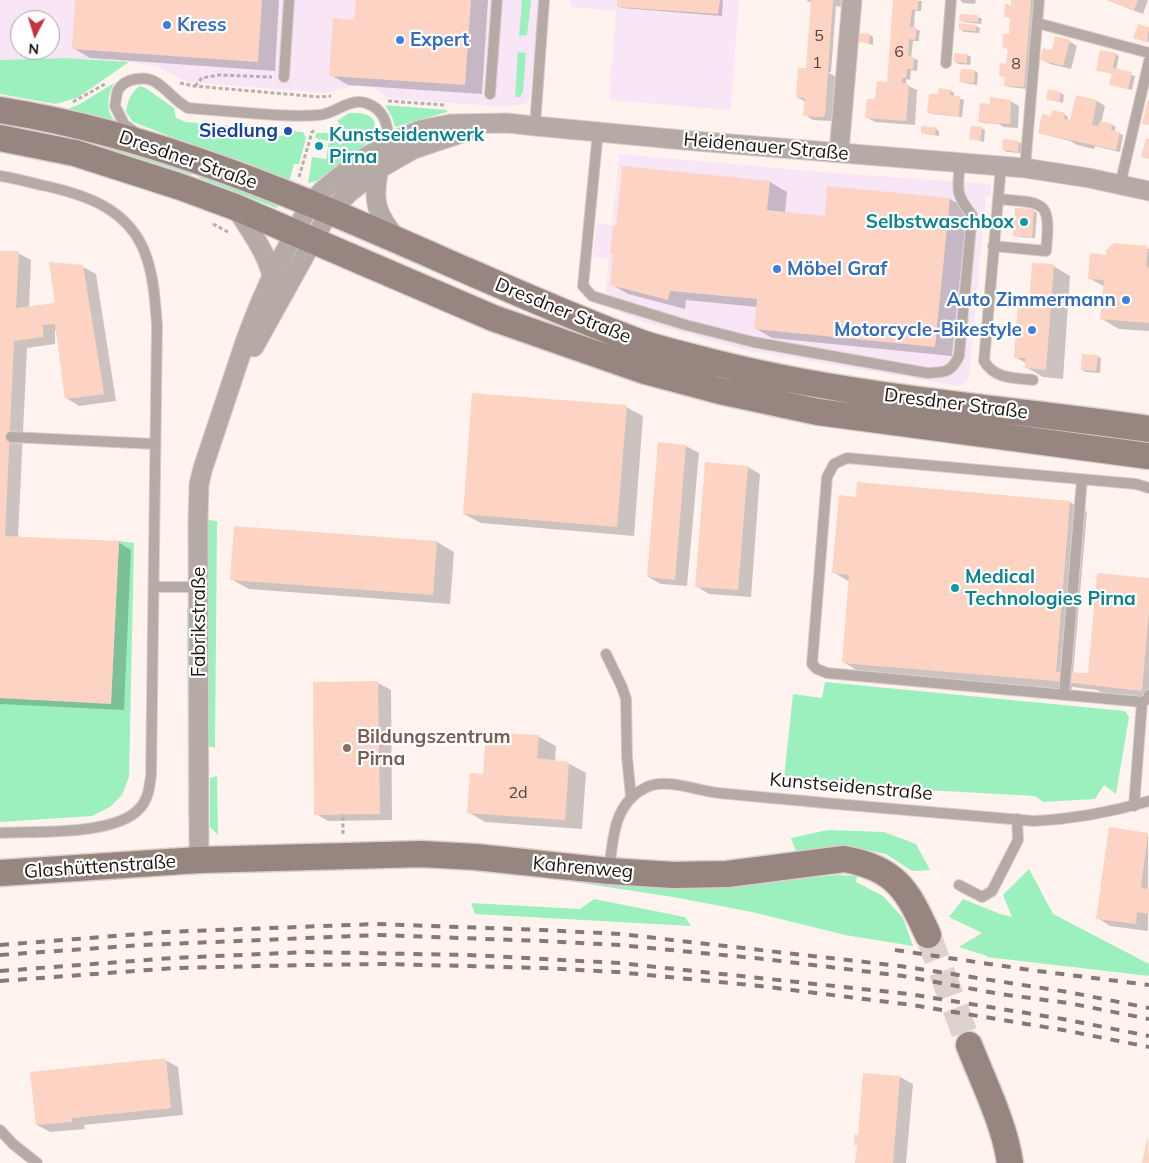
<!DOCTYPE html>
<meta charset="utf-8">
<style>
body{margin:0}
#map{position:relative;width:1149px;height:1163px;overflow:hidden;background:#fff3ef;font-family:Mulish,sans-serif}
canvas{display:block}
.north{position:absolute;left:10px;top:10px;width:50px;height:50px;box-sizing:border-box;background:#fff;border:1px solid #a5a19f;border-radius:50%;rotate:185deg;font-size:14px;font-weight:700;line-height:20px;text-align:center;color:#1d1410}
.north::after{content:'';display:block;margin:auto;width:18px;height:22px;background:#c33340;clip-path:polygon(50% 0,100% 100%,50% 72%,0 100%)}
</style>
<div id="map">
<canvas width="1149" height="1163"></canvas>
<div class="north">N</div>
</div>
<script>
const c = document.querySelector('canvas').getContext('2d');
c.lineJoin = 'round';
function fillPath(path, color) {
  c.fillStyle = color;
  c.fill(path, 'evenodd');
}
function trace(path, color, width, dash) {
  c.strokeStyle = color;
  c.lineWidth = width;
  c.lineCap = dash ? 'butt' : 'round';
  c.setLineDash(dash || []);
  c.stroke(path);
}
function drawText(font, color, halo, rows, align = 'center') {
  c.font = font + ' Mulish,sans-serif';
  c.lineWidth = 4.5;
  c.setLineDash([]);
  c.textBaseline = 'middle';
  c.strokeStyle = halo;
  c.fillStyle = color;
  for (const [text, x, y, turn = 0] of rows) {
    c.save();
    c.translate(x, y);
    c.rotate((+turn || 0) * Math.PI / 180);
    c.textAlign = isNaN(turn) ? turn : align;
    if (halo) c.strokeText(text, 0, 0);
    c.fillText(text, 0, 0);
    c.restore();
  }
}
fillPath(new Path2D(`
 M0 0H539L530 98 525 104 506 107 387 98 376 89 361 86 349 87 325 93 187 82 156 66 129 62 63 58 0 60ZM20 20H50V50H20Z
 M570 0H739L731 110 609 100 616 11 571 7Z
 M619 154 834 173 991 184V196H986L969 379 959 386 749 351 641 321 604 305 609 259 593 257 597 224 612 225Z`), '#f8e5f6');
fillPath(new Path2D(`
 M522 0H531L527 35 519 36Z
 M518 52 526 53 523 91 520 97H515Z
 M63 58 129 62 77 98 55 104 0 94V60Z
 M114 83C108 95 105 109 114 120L111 124 58 113 80 104Z
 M140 86 147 89 174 108 176 118 186 122 277 130V135L290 137 291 131 303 132 306 138 299 164H294L289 182 133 122 126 112C128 100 130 93 140 86Z
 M385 105 447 110V112L395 127 392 117Z
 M349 113C357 113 369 112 374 121 376 126 375 132 372 136 360 153 334 168 317 181L308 183 312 157 326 159 329 141 315 138 316 133H327L340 145 351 136 337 121Z
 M63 135 123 148 194 170 192 175 122 153 63 140Z
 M202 172 279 203 277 208 199 178Z
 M208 520 217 521 215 748 208 746Z
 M119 541 134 543 129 777 122 795 110 807 92 816 0 822V698L111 703Z
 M187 608H190L191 815 188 818Z
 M825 682 1125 711 1129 717 1116 794 1104 785 1095 799 1043 802 1035 796 926 790 784 778 793 694 822 698Z
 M217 776 218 835 210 827V778Z
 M828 830 884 832 916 844 930 870 912 871 886 854 854 847 796 851 791 838Z
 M1029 869 1053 914 1149 964V976L987 957V956L959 947 982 933 949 917 963 899 1000 914 1012 917 1003 895Z
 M839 875 857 876 856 882 883 896 903 918 913 946 845 935 752 912 673 897 575 882V880L654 887 708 886Z
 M594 899 685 917 691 926 475 914 471 903 580 909Z`), '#9bf0be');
fillPath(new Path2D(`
 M76 0H279L275 71 90 58 73 48Z
 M357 0H488L482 94 348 85 331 75 356 21Z
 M618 0H723L722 16 622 8 618 6Z
 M806 0H842L841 7 836 6 831 72H828L836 77 833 119 831 121 813 120 805 115 806 102 797 97 807 70 812 3Z
 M894 0 922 1 921 11H915L914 28 920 31 919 36V41H913L911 58 918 60 917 71 911 70 910 80 906 79V85L917 90 915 125 875 122 866 117 888 83Z
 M960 0H976L975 4 963 3Z
 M1013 0H1034L1027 89 1009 87 1006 85V78L1000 75 1007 65 1009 50 1003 46 1010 35 1011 18 1005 16 1012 6Z
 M1107 0H1148L1143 14Z
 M978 17 982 19 981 24 964 22 961 20Z
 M960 25 976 26 980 28 979 33 964 32 960 29Z
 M1138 25 1149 28V42L1139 39Z
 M870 35 873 37V45L859 41Z
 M1069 41 1077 46 1071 69 1050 64 1041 59Z
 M956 54 967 55 971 57 970 65 959 64 955 62Z
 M1115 54 1119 56 1116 70 1135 76 1132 90 1110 84 1113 74 1098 70Z
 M975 71 978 73 977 85 964 83 961 81Z
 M951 91 954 93V97L964 100 962 117 932 114 928 112 939 96Z
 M1061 93 1064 95 1063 103 1048 99Z
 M1077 97 1097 101 1105 106 1101 123 1112 125 1116 127 1114 132 1123 135 1120 152 1095 146 1094 149 1077 145 1070 141 1039 133 1052 118 1064 114 1068 117 1067 121 1072 123Z
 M1010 101 1019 106 1018 128 1004 127 999 124 983 123 980 121 991 105Z
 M981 128 985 130 984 142 971 138Z
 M936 129 939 131V136L926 134 922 132Z
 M1019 142 1022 144V153L1007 152 1003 150Z
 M623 167 770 182 787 192 785 213 826 217 828 187 950 199 967 209 952 356 772 338 755 328 757 307 686 300 685 309 628 294 611 284 614 254 611 253 617 227Z
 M1033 210 1037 213 1035 238 1018 237 1015 235Z
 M1147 248 1149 249V331L1119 329 1102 319 1105 287 1089 278Z
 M0 252 18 253 31 260 29 307 56 304 83 267 96 274 116 401 79 406 66 398 57 330H55V344L27 348 18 538 118 542 131 550 124 710 0 704Z
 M1053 266 1070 276 1063 379 1043 377 1026 367V363L1015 357 1030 305Z
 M1097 356 1101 358 1100 373 1086 372 1082 370Z
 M626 407 643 416 634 536 481 523 464 514Z
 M686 446 699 453 687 586 661 584 648 577Z
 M748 467 760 474 751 597 709 594 696 586Z
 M858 484 1070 502 1087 512 1073 674 1089 675 1149 579V699L1106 695 1097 690 1072 687V691L860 672 843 662 850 582 833 572 857 498Z
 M437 542 454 552 450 604 249 589 231 579Z
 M378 683 391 690 392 820 328 821 316 814Z
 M539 737 556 746 555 762 568 763 586 773 582 829 485 822 468 812 484 775Z
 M1148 834V931L1110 926 1098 918Z
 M165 1060 178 1067 183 1115 84 1125 85 1129 50 1132 37 1125Z
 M900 1077 913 1084 906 1163H856L858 1146 855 1144 859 1136Z`), '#0003');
fillPath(new Path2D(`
 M75 0H262L258 62 72 49Z
 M356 0H471L465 85 329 76 333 18 354 20Z
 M617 0H720L718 14 617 7Z
 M811 0H833L825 115 822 117 803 116 805 98 796 97 798 68H806Z
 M893 0H918V10H912L910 27H916V34L915 40 909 39 908 56 914 57 913 69H907L906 78H902V83L909 84 906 121 865 118 867 99H875L877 81 887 82Z
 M1011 0H1031L1024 87 1004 86 1005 77 999 76 1000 63 1006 64 1008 48 1002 47 1003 34H1009L1010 17H1004L1005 4 1011 5Z
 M1108 0H1138L1134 10Z
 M960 14 978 15V22L959 21Z
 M959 23 976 25V31L959 30Z
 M1138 24 1149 27 1147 42 1133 38Z
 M859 33 870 34 869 43 858 42Z
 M1055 36 1070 40 1063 66 1040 60 1043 48 1052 50Z
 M1100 50 1116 53 1113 68 1132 72 1128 89 1109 85 1112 73 1096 71Z
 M954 53 967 54V63L954 62Z
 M961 69 975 70 974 83 959 82Z
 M939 88 951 90 950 95 960 96 959 116 927 113 929 94H938Z
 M1048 89 1061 92 1059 102 1046 100Z
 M1076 95 1097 100 1092 125 1098 126 1100 121 1112 124 1111 130 1120 132 1116 150 1038 133 1042 114 1051 116 1052 110 1065 113 1064 119 1070 120Z
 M990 97 1011 100 1010 124 978 122 980 103 990 104Z
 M1148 99 1149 100V125L1142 124Z
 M921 126 936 127 935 135 921 133Z
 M971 126 982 127 980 141 969 139Z
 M1146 138 1149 139V159L1141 157Z
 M1003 139 1019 141 1018 152 1002 150Z
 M622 166 770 181 767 210 825 216 827 186 950 198 935 347 754 329 757 299 670 291 668 300 610 285 613 253H610L613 226H616Z
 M1015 208 1034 209 1032 237 1013 236Z
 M1114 243 1148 246 1146 267 1149 268V323L1100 319 1104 280 1088 279 1090 253 1106 255V250Z
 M0 251H19L16 308 55 303 49 262 83 265 104 394 65 399 55 324 43 325V337L14 341 5 536 119 541 111 704 0 698Z
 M1032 263 1054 264 1046 370 1025 368V358H1014L1018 302 1029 303Z
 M1082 354 1098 355 1096 371 1081 370Z
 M472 393 627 405 617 527 463 514Z
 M658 442 686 445 675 580 647 577Z
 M705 462 748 466 738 590 695 587Z
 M857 482 1070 501 1056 672 1088 673 1097 573 1149 578V611L1142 691 1055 681 842 663 849 575 832 573 839 495 856 497Z
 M234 526 437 541 433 595 230 580Z
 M378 681 380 814 314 815 313 682Z
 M486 732 539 735 537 758 569 762 565 820 467 813 470 773 483 774Z
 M1109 827 1148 833 1141 888 1149 889V914L1137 912 1136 924 1096 919Z
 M166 1058 171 1108 72 1118V1122L36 1125 30 1072Z
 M863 1073 900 1076 893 1163H855L857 1145H854L855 1134 858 1135Z
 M1148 1135 1149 1163H1142Z`), '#fdd4c3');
trace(new Path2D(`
 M928 935 969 1045`), '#ddd2ce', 26, [26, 13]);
const lane = new Path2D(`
 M1037 23 1149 53
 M946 63 951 0
 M284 77 289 0
 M490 94 497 0
 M535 126 544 0
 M598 131 583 286 592 296 686 325 753 342 927 373C945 372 951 373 959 356L972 215C954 192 958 190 960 162
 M135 132 124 124 115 106C116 102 116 94 118 90 125 78 146 75 157 83 169 91 175 101 188 108 213 110 237 112 261 114 280 115 299 117 319 115 335 114 348 98 366 103 385 109 387 125 390 142
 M1001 166 984 361C995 379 1013 378 1033 380
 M1025 168 1039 0
 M0 176C14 178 28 182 41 185 84 194 128 208 145 253 154 277 155 301 157 325L151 776C149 787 149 798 140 808 116 836 36 831 0 833
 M1120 185 1149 61
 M993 246 1046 251C1051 200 1046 203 998 199
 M11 437 155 444
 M1149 488 1136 484 847 458 834 464 827 477 812 664 817 669 827 673 1142 702 1149 698V695
 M154 587H199
 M606 654 622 687 626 699 627 757 631 797
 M1064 695 1082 479
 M1134 806 1142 702
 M609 871C613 840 613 804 645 788 665 777 698 791 719 793 755 797 790 799 825 803 895 809 964 815 1034 821 1073 819 1111 812 1149 801
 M959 885 982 897 992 891 1018 840 1017 819
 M0 1130 13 1144 37 1163`);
const street = new Path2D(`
 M839 152 852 0
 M379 169C372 201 376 214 397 239
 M235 207C249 229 266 251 272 276
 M254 347 329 212 350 192 379 169 414 149 468 131
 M199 860 198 521 199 484 203 468 246 339 258 308 272 276 310 204 323 190 356 163 390 142 420 130 450 124 507 123 535 126 683 140 1025 168 1089 178 1149 191`);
const secondary = new Path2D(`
 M0 110C166 136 319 206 472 273 527 297 582 321 639 342 665 351 693 357 720 364 861 399 1006 408 1149 429
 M0 138 75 153 181 187 235 207 493 318 645 371 720 391 818 412 1149 456
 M0 873 199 860 421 854 476 857 609 871 673 875 727 874 844 859C896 868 908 891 928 935
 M969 1045C983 1081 1005 1125 1010 1163`);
trace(lane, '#dbcfcb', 12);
trace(street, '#dbcfcb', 21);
trace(secondary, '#dbcfcb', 29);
trace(new Path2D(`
 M180 83 194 86 320 97 331 96
 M195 86 202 78 219 75 272 77
 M388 101 444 105
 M73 102 105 84
 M299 177 312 132 316 129
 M213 224 230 233
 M343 834V814`), '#b9aeaa', 3, [4, 2.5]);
trace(lane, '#b6aaa6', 10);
trace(street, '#b6aaa6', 19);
trace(secondary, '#97857f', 26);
trace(new Path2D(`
 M0 945 165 932 377 924 542 930 620 934 900 966 1068 992 1149 1008
 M895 950 1030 970 1149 985
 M0 955 143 945 379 935 543 941 619 945 764 959 903 976 1000 994 1068 1003 1149 1019
 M0 971 173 958 307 952 469 955 619 963 909 994 1063 1019 1149 1036
 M0 981 175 968 307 965 386 964 543 968 617 972 760 986 912 1005 1063 1030 1149 1047`), '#837975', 4, [9, 9]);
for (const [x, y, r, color] of [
 [167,25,5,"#3f7fe0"],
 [400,40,5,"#3f7fe0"],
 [288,131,5,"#1a4fb4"],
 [319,146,5,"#0f9aa8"],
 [1024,222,5,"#0f9aa8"],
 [777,269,5,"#3f7fe0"],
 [1126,300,5,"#3f7fe0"],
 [1032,330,5,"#3f7fe0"],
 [955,588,5,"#0f9aa8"],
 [347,748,5,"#8d6e63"]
]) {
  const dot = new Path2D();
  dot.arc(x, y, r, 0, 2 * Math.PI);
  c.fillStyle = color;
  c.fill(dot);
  trace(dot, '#fff', 2);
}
drawText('16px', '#55443d', null, [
 ["5",819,36],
 ["6",899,52],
 ["1",817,63],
 ["8",1016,64],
 ["2d",518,793]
]);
drawText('bold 19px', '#366cbe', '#fff', [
 ["Kress",177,25],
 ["Expert",410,40],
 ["Möbel Graf",787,269],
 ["Auto Zimmermann",1116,300,"right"],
 ["Motorcycle-Bikestyle",1022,330,"right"]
], 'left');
drawText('bold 19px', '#164399', '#fff', [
 ["Siedlung",278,131]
], 'right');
drawText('bold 19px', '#0d838f', '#fff', [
 ["Kunstseidenwerk",329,135],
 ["Pirna",329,157],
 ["Selbstwaschbox",1014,222,"right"],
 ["Medical",965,577],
 ["Technologies Pirna",965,599]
], 'left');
drawText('19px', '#1d1410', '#fff', [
 ["Heidenauer Straße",766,147,5],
 ["Dresdner Straße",188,160,19],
 ["Dresdner Straße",563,311,22],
 ["Dresdner Straße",956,404,7],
 ["Fabrikstraße",199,622,-90],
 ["Kunstseidenstraße",851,787,5],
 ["Glashüttenstraße",100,867,-4],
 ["Kahrenweg",583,868,5]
]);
drawText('bold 19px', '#785e54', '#fff', [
 ["Bildungszentrum",357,737],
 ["Pirna",357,759]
], 'left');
</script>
